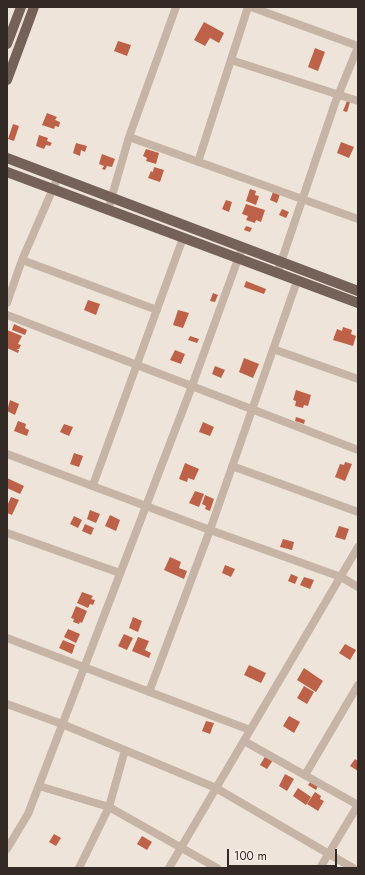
<!DOCTYPE html>
<style>
body{margin:0}
#map{position:relative;width:365px;height:875px;overflow:hidden;background:#efe4d9;font-family:Jost,sans-serif}
canvas{display:block}
.frame{position:absolute;inset:0;border:8px solid #332a26;pointer-events:none}
.scale{position:absolute;left:227px;top:849px;width:110px;height:18px;box-sizing:border-box;border:2px solid #332a26;border-top:0;padding-left:5px;font-size:12px;line-height:14px;white-space:nowrap;color:#332a26;-webkit-text-stroke:3px #f7eee5;paint-order:stroke}
</style>
<div id="map">
<canvas width="365" height="875"></canvas>
<div class="frame"></div>
<div class="scale">100 m</div>
</div>
<script>
const c = document.querySelector('canvas').getContext('2d');
c.lineJoin = 'round';
function fillPath(path, color) {
  c.fillStyle = color;
  c.fill(path, 'evenodd');
}
function trace(path, color, width, dash) {
  c.strokeStyle = color;
  c.lineWidth = width;
  c.lineCap = dash ? 'butt' : 'round';
  c.setLineDash(dash || []);
  c.stroke(path);
}
fillPath(new Path2D(`
 M204 22 224 33 219 43 210 38 205 46 194 40Z
 M118 41 131 45 127 56 114 51Z
 M315 48 325 52 318 71 308 67Z
 M347 101 350 102 347 112 343 111Z
 M47 113 57 117 55 120 60 122 59 127 55 126 54 129 42 125Z
 M13 124 19 126 14 141 8 139Z
 M39 135 48 138 47 141 52 143 50 146 46 145 44 149 36 146Z
 M341 142 354 147 349 158 337 153Z
 M76 143 87 146 85 152 81 150 80 156 73 153Z
 M146 149 159 153 156 164 146 161 147 158 143 156Z
 M102 154 115 159 112 167 107 166 105 170 102 169 104 166 99 164Z
 M154 167 164 170 160 182 148 178 151 171 153 172Z
 M250 189 256 191 255 195 259 196 256 205 246 201Z
 M273 192 280 194 277 203 270 200Z
 M226 200 232 202 229 212 222 209Z
 M246 204 265 210 261 222 256 220 255 223 246 220 248 216 242 214Z
 M282 209 289 212 286 218 279 215Z
 M246 226 252 228 250 232 244 230Z
 M246 281 266 289 264 294 244 287Z
 M213 293 218 295 215 302 210 301Z
 M88 300 100 304 96 315 84 310Z
 M178 310 189 313 183 328 173 325Z
 M14 324 27 330 25 335 12 330Z
 M343 327 352 330 351 334 356 336 353 346 333 340 337 329 342 331Z
 M7 330 22 336 18 344 21 345 19 349H16L19 350 18 353 7 348Z
 M190 336 199 339 197 343 188 340Z
 M175 350 185 354 181 364 170 360Z
 M244 358 259 364 253 378 239 372Z
 M215 366 225 370 221 378 212 374Z
 M296 390 311 395 308 406 304 405 303 408 295 406 296 401 293 400Z
 M10 400 19 404 15 415 7 411Z
 M296 417 305 420 304 424 295 421Z
 M18 421 26 424 25 428 29 430 27 436 14 431Z
 M203 422 214 427 210 436 199 432Z
 M64 424 73 427 69 436 60 432Z
 M74 453 83 456 79 467 70 464Z
 M345 462 352 464 345 481 335 477 340 464 344 465Z
 M185 463 199 469 194 480 188 478 187 482 179 479Z
 M7 478 24 486 20 494 7 488Z
 M195 491 204 494 199 507 189 503Z
 M205 495 214 499 210 511 205 509 206 506 202 504Z
 M11 497 19 500 12 515 7 513V506Z
 M90 510 100 514 96 523 87 519Z
 M110 515 120 520 116 531 105 526Z
 M74 516 82 520 78 528 70 524Z
 M85 524 94 528 91 535 82 531Z
 M339 526 349 529 345 540 335 537Z
 M283 539 294 542 292 550 280 547Z
 M170 557 181 562 179 568 187 571 184 579 164 570Z
 M225 565 235 569 231 577 222 573Z
 M291 574 298 577 295 584 288 581Z
 M304 577 314 580 310 589 300 585Z
 M82 592 93 596 91 599 95 600 93 605 90 604 88 608 77 603Z
 M76 606 87 611 82 623 80 622 79 624 73 622 74 619 71 618Z
 M133 617 142 621 138 632 129 628Z
 M68 629 80 634 76 643 64 637Z
 M124 634 133 638 127 650 118 646Z
 M138 637 149 641 145 650 151 653 149 658 132 651Z
 M63 640 75 645 72 654 59 648Z
 M345 644 356 650 350 660 339 653Z
 M249 665 266 673 261 683 244 675Z
 M304 668 323 681 316 692 297 680Z
 M304 686 314 692 307 704 297 698Z
 M289 716 300 722 294 733 283 726Z
 M206 721 214 723 210 734 202 731Z
 M266 755 273 760 267 769 260 765Z
 M355 759 358 761V771L350 766Z
 M285 774 294 779 287 791 279 786Z
 M311 781 318 786 316 790 308 785Z
 M298 788 311 797 306 805 293 796Z
 M315 792 321 796 320 799 324 801 318 811 307 804Z
 M54 834 61 838 56 846 49 842Z
 M142 836 152 842 147 850 137 844Z`), '#bd6248');
trace(new Path2D(`
 M251 7 358 46
 M231 60 358 101
 M129 137 358 219
 M198 162 248 7
 M108 210 129 137 176 7
 M22 260 157 310
 M277 274 335 103 358 47
 M7 303 22 260 58 177
 M7 315 358 450
 M273 349 358 379
 M7 454 210 530 341 577 358 587
 M232 466 358 512
 M93 485 183 238
 M7 533 120 573
 M7 638 250 730
 M149 692 210 530 297 281
 M7 704 62 724 216 788 353 868
 M244 741 358 805
 M305 775 358 685
 M39 786 109 807 217 868
 M7 849 28 814 192 386 242 248
 M79 868 109 807 125 750
 M169 868 358 547
 M320 868 358 805`), '#c6b4a6', 8);
trace(new Path2D(`
 M7 44 21 7
 M7 80 34 7
 M7 158 358 291
 M7 172 358 303`), '#746158', 10);
</script>
